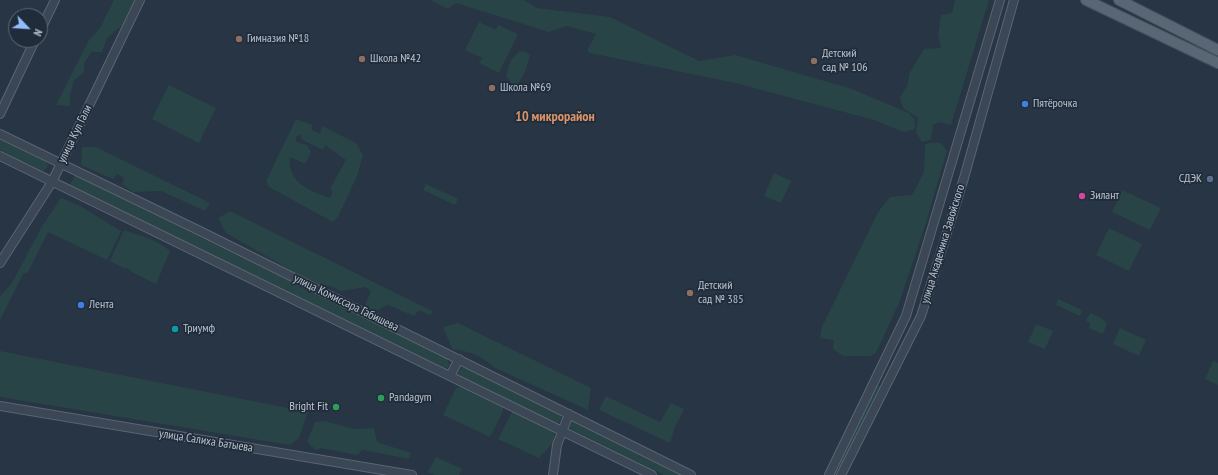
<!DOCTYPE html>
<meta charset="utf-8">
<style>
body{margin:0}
#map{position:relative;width:1218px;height:475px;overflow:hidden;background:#273545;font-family:"PT Sans Narrow",sans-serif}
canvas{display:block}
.north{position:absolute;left:8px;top:8px;width:40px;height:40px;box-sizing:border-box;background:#202c3a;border:1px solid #5d6875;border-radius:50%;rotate:115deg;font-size:11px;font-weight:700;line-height:16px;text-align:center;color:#b9c2ce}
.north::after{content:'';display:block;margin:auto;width:14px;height:18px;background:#90bffc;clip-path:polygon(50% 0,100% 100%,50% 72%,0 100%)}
</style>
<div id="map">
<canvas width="1218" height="475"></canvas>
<div class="north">N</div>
</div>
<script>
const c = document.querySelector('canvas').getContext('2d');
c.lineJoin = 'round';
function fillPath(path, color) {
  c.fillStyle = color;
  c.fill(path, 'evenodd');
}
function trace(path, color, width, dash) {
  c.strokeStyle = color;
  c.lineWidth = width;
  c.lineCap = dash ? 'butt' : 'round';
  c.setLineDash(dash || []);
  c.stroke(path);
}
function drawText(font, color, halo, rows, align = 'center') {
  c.font = font + ' "PT Sans Narrow",sans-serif';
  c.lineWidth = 3.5;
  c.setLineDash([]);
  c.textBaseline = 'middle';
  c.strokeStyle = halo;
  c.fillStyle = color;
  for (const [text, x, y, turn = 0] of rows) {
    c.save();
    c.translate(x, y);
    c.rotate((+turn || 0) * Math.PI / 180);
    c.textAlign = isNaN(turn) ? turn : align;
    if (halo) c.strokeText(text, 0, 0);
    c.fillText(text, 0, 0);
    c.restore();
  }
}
fillPath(new Path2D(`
 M114 0H136L125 23 107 38 102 52H91L84 64V73L74 80 70 95V106L56 105 89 40 100 28Z
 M430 0H524L537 8 610 17 699 61 735 55 852 89 909 113 915 120V129L904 132 874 120 735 83 590 53 587 50 596 34 566 26 549 32 456 3 448 9Z
 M955 0H989L951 125 940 122 933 125 931 140 922 142 916 132 918 118 903 108 900 98 908 84 909 74 924 49 941 48 938 35 941 15 952 13Z
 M479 22 496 30 498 25 518 34 499 73 479 63 482 58 465 50Z
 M523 51 530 55 525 72 518 84 513 86 506 75 511 60 519 52Z
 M169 85 216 108 199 143 152 119Z
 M296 119 312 125V130L320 134 322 126 356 143 363 155 357 176 338 217 333 222 269 187 266 181ZM302 134 301 139 323 150 325 145 346 160 331 187 332 195 329 198C310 191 286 181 290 157L305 164 311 152 307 145 296 142V137Z
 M0 138 46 161 48 166 46 169 43 171 0 150Z
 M928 143H941L947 151 925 226 899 303 876 353 870 356H843L833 349 834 340 820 338 822 327 878 212 890 197 912 195 924 172 925 145Z
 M82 147H96L210 203 205 211 161 191 133 192 122 184 124 178 117 174 113 179 81 165Z
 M774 173 791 181 781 203 764 196Z
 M75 175 447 359 450 365 447 368 443 367 70 185Z
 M426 184 458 199 455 205 423 190Z
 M1122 190 1161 208 1150 230 1112 212Z
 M62 198 82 207 121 231 107 260 48 232 28 272 23 274 0 320V296L12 283 41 228 60 199Z
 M230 211 434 312 429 315 419 310 414 316 388 305 373 312 364 308 371 291 365 287 341 291 330 286 322 288 226 233 218 218Z
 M1109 228 1142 244 1129 271 1096 255Z
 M124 230C140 236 157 239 170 251L156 284 132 272 128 268 126 269 110 261Z
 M1058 299 1082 310 1080 316 1056 305Z
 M1090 313 1101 318 1107 323 1103 334 1089 328 1090 323 1086 321Z
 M458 323 591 388 588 410 495 368C482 356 469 351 452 349L443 327Z
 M1036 324 1053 331 1045 349 1028 342Z
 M1120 328 1146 340 1139 356 1113 344Z
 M0 351 308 412 299 438 290 445 0 397Z
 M1213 361 1218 363V385L1205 379Z
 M464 367 559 413 561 416V420L558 423 554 422 461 377 458 374 459 370Z
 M875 384 880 386 837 475H831Z
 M461 386 503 406V411L490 437 443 415 456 388Z
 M606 396 660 422 671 403 684 409 675 427 670 443 599 410Z
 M512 412H516L554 430V442L539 458 498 439Z
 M324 421 354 429 374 428 377 442 411 453 409 459 363 450 357 455 321 448 316 450 307 442 315 422Z
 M571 421H574L686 475H664L571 429 569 425Z
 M436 457 462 469 459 475H435L428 472Z`), '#294446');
const minor = new Path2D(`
 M40 31 55 0
 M0 114 35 40
 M0 134 200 231 691 475
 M0 156 652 475
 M0 263 52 182 140 0
 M450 376 459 359
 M0 406 412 475
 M553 475 557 445 569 414
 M829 475 906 316 1000 0
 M841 475 921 316 964 178 1014 0`);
const major = new Path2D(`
 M1086 0 1218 63
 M1119 0 1218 50`);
trace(minor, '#5a6572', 10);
trace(major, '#45505e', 12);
trace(minor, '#3b4754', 8);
trace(major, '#596674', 10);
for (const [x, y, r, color] of [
 [239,39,4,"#8d6e63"],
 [362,59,4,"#8d6e63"],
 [814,61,4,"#8d6e63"],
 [492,88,4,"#8d6e63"],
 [1025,104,4,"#3f7fe0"],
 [1210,179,4,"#5c6f8a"],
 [1082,196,4,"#d1479c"],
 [690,293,4,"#8d6e63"],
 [81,305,4,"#3f7fe0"],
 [175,329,4,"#0f9aa8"],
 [381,398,4,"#2e9e5b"],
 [336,407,4,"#2e9e5b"]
]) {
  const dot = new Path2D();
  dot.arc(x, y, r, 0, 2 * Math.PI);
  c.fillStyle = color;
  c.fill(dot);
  trace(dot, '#202c3a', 1.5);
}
drawText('12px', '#b9c2ce', '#202c3a', [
 ["Гимназия №18",247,39],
 ["Детский",822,54],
 ["сад № 106",822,68],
 ["Школа №42",370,59],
 ["Школа №69",500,88],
 ["Пятёрочка",1033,104],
 ["СДЭК",1202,179,"right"],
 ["Зилант",1090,196],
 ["Детский",698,286],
 ["сад № 385",698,300],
 ["Лента",89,305],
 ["Триумф",183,329],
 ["Pandagym",389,398],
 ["Bright Fit",328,407,"right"]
], 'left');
drawText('12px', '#b9c2ce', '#202c3a', [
 ["улица Кул Гали",75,134,-64],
 ["улица Академика Завойского",943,244,-73],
 ["улица Комиссара Габишева",346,303,26],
 ["улица Салиха Батыева",206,441,9]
]);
drawText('bold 14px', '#da9467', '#202c3a', [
 ["10 микрорайон",555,117]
]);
</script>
